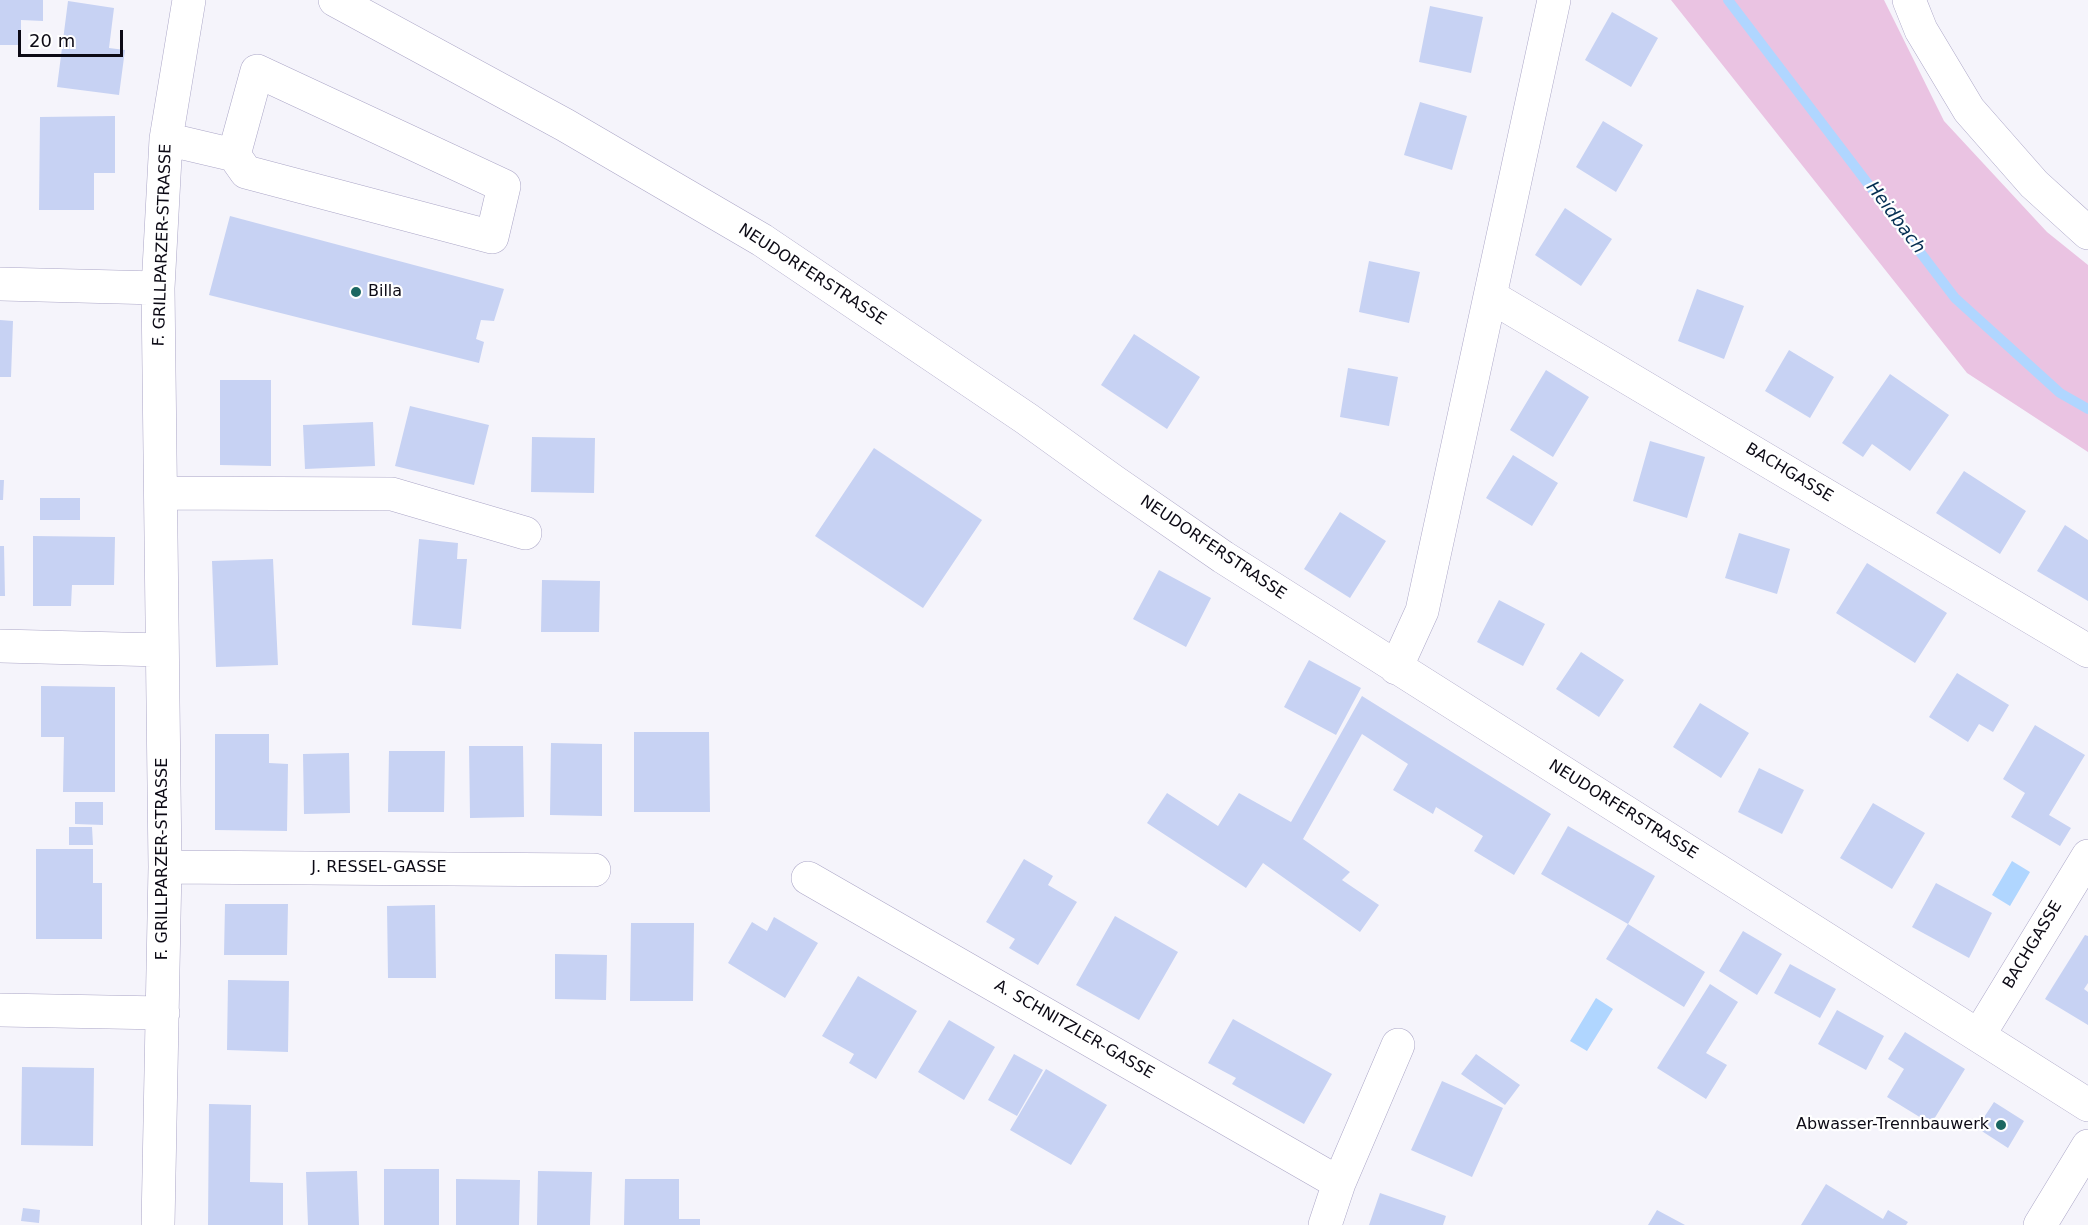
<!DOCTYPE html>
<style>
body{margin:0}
#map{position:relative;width:2088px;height:1225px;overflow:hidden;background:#f5f4fb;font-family:"DejaVu Sans",sans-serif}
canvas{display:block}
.scale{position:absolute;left:18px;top:30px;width:105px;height:27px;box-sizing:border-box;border:3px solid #0c0a15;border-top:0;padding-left:8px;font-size:18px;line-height:21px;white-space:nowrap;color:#0c0a15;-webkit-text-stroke:4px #fff;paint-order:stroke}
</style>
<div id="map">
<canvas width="2088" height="1225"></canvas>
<div class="scale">20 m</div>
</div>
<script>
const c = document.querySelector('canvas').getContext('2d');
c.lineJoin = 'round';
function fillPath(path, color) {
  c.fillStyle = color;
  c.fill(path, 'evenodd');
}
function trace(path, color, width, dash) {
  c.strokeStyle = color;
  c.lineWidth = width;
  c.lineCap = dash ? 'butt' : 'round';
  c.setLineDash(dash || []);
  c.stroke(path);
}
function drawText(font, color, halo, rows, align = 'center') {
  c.font = font + ' "DejaVu Sans",sans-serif';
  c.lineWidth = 4.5;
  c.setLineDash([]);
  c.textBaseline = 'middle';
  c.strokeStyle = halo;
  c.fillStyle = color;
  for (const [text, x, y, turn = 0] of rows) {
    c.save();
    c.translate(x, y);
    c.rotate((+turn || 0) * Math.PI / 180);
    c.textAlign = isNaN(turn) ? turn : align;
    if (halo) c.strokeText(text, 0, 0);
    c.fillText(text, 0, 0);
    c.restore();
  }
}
fillPath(new Path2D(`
 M1671 0H1884L1944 121 2047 232 2088 265V452L1967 373Z`), '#eac3e2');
fillPath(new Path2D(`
 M2012 861 2030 872 2010 906 1992 895Z
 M1596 998 1613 1009 1587 1051 1570 1041Z`), '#b0d6ff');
trace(new Path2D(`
 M1728 0 1955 298 2060 393 2088 409`), '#b0d6ff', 10);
fillPath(new Path2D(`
 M0 0H43V21L21 20V45H0Z
 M68 1 114 8 109 48 125 50 119 95 57 87Z
 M1430 6 1483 17 1471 73 1419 62Z
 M1612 12 1658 38 1631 87 1585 60Z
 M1420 102 1467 116 1452 170 1404 155Z
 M115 116V173H94V210H39L40 117Z
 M1603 121 1643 145 1616 192 1576 167Z
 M1565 208 1612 239 1581 286 1535 255Z
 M230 216 504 289 494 321 481 320 476 339 484 342 479 363 209 295Z
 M1369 261 1420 272 1409 323 1359 312Z
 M1697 289 1744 306 1724 359 1678 341Z
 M0 320 13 321 11 377H0Z
 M1134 334 1200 377 1167 429 1101 385Z
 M1789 350 1834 377 1810 418 1765 391Z
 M1348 368 1398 377 1389 426 1340 417Z
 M1546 370 1589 397 1553 457 1510 430Z
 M1890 374 1949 415 1910 471 1872 444 1863 457 1842 443Z
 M220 380H271V466L220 465Z
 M410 406 489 425 474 485 395 466Z
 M373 422 375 466 305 469 303 425Z
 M532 437 595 438 594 493 531 492Z
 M1650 441 1705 457 1687 518 1633 501Z
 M874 448 982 520 923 608 815 536Z
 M1513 455 1558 483 1532 526 1486 498Z
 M1964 471 2026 511 2000 554 1936 513Z
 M0 480H4L3 500H0Z
 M40 498H80V520H40Z
 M1340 512 1386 541 1350 598 1304 569Z
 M2065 525 2088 540V601L2037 571Z
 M1739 533 1790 549 1777 594 1725 578Z
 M33 536 115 537 114 585H72L71 606H33Z
 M419 539 458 543 457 559H467L461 629 412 625Z
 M0 546H4L5 596H0Z
 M273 559 278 665 216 667 212 561Z
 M1867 563 1947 613 1915 663 1836 613Z
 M1159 570 1211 598 1186 647 1133 619Z
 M542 580 600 581 599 632H541Z
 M1499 600 1545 624 1523 666 1477 642Z
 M1581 652 1624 680 1599 717 1556 689Z
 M1309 660 1361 688 1336 735 1284 707Z
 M1957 673 2009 705 1993 732 1979 724 1968 742 1929 717Z
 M41 686 115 687V792H63L64 737H41Z
 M1362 696 1551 814 1514 875 1474 851 1483 836 1436 807 1433 814 1393 790 1408 764 1362 734 1303 839 1350 872 1342 880 1379 905 1360 932 1263 863 1246 888 1147 823 1167 793 1218 826 1239 793 1291 822Z
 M1700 703 1749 733 1721 778 1673 747Z
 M2035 725 2085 755 2049 815 2071 828 2060 846 2011 817 2025 793 2003 779Z
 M634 732H709L710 812H634Z
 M215 734H269V763L288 764 287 831 215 830Z
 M551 743 602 744V816L550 815Z
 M469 746H523L524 817 470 818Z
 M389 751H445L444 812H388Z
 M349 753 350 813 304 814 303 754Z
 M1759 768 1804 790 1782 834 1738 812Z
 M75 802H103V825L75 824Z
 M1873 803 1925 833 1892 889 1840 858Z
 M1568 826 1655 876 1628 924 1541 874Z
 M69 827H92L93 845H69Z
 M36 849H93V883H102V939H36Z
 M1024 859 1053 876 1048 885 1077 902 1038 965 1009 948 1015 939 986 922Z
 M1936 883 1992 913 1969 958 1912 927Z
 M225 904H288L287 955H224Z
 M435 905 436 978H388L387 906Z
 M1115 916 1178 952 1139 1020 1076 985Z
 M774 917 818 943 785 998 728 963 752 922 767 931Z
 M631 923H694L693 1001H630Z
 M1628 924 1705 972 1684 1007 1606 959Z
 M1743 931 1782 954 1757 995 1719 971Z
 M2085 935 2088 936V983L2084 989 2088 992V1025L2045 999Z
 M555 954 607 955 606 1000 555 999Z
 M1790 964 1836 989 1820 1018 1774 993Z
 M858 976 917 1011 876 1079 849 1063 854 1054 822 1036Z
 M228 980 289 981 288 1052 227 1050Z
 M1710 984 1738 1002 1706 1053 1727 1065 1706 1099 1657 1068Z
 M1837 1010 1884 1036 1866 1070 1818 1044Z
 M1233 1019 1332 1074 1304 1124 1232 1084 1236 1078 1208 1063Z
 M949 1020 995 1047 964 1100 918 1072Z
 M1905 1032 1965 1069 1931 1124 1887 1097 1904 1069 1888 1059Z
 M1014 1054 1043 1070 1017 1116 988 1100Z
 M1476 1054 1520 1085 1505 1105 1461 1074Z
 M22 1067 94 1068 93 1146 21 1145Z
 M1046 1069 1107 1105 1071 1165 1010 1130Z
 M1442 1081 1503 1108 1472 1177 1411 1150Z
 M1994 1102 2024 1121 2008 1148 1977 1128Z
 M209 1104 251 1105 250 1182 283 1183V1225H208Z
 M384 1169H439V1225H384Z
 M357 1171 359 1225H308L306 1172Z
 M538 1171 592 1172 590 1225H537Z
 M456 1179 520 1180 519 1225H456Z
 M625 1179H679V1219H700V1225H624Z
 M1826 1184 1883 1219 1888 1210 1908 1222 1906 1225H1801Z
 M1380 1193 1446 1216 1443 1225H1369Z
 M23 1208 40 1210 39 1223 21 1221Z
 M1657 1210 1685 1225H1648Z`), '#c7d2f3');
const minor = new Path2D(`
 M335 0 565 125 762 240 1027 419 1113 481 1223 557 2088 1105
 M1909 0 1921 30 1969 110 2034 184 2088 233
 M166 139 234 155 257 71 504 186 492 237 246 172 234 155
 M0 284 158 288
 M1490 296 2088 651
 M161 493 392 494 525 533
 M0 646 162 650
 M1396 668 1422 611 1554 0
 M165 867 594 870
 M808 878 1339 1183
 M0 1010 163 1013
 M1979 1035 2088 856
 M158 1225 165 867 158 288 166 139 189 0
 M1325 1225 1339 1183 1398 1045
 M2040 1225 2088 1146`);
trace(minor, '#aba6c7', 34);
trace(minor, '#fff', 33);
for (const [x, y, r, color] of [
 [356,292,6,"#1b6762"],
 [2001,1125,6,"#1b6762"]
]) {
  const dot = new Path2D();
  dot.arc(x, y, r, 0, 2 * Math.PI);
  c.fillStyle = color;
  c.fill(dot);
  trace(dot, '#fff', 2);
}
drawText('16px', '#0c0a15', '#fff', [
 ["F. GRILLPARZER-STRASSE",163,245,-88],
 ["NEUDORFERSTRASSE",812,275,33],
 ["BACHGASSE",1789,473,31],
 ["NEUDORFERSTRASSE",1213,548,34],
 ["NEUDORFERSTRASSE",1623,810,32],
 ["F. GRILLPARZER-STRASSE",163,859,-90],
 ["J. RESSEL-GASSE",379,868],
 ["BACHGASSE",2033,945,-59],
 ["A. SCHNITZLER-GASSE",1074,1030,30]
]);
drawText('16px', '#0c0a15', '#fff', [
 ["Billa",368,292],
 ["Abwasser-Trennbauwerk",1989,1125,"right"]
], 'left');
drawText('italic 18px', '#042e52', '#fff', [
 ["Heidbach",1895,218,53]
]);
</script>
